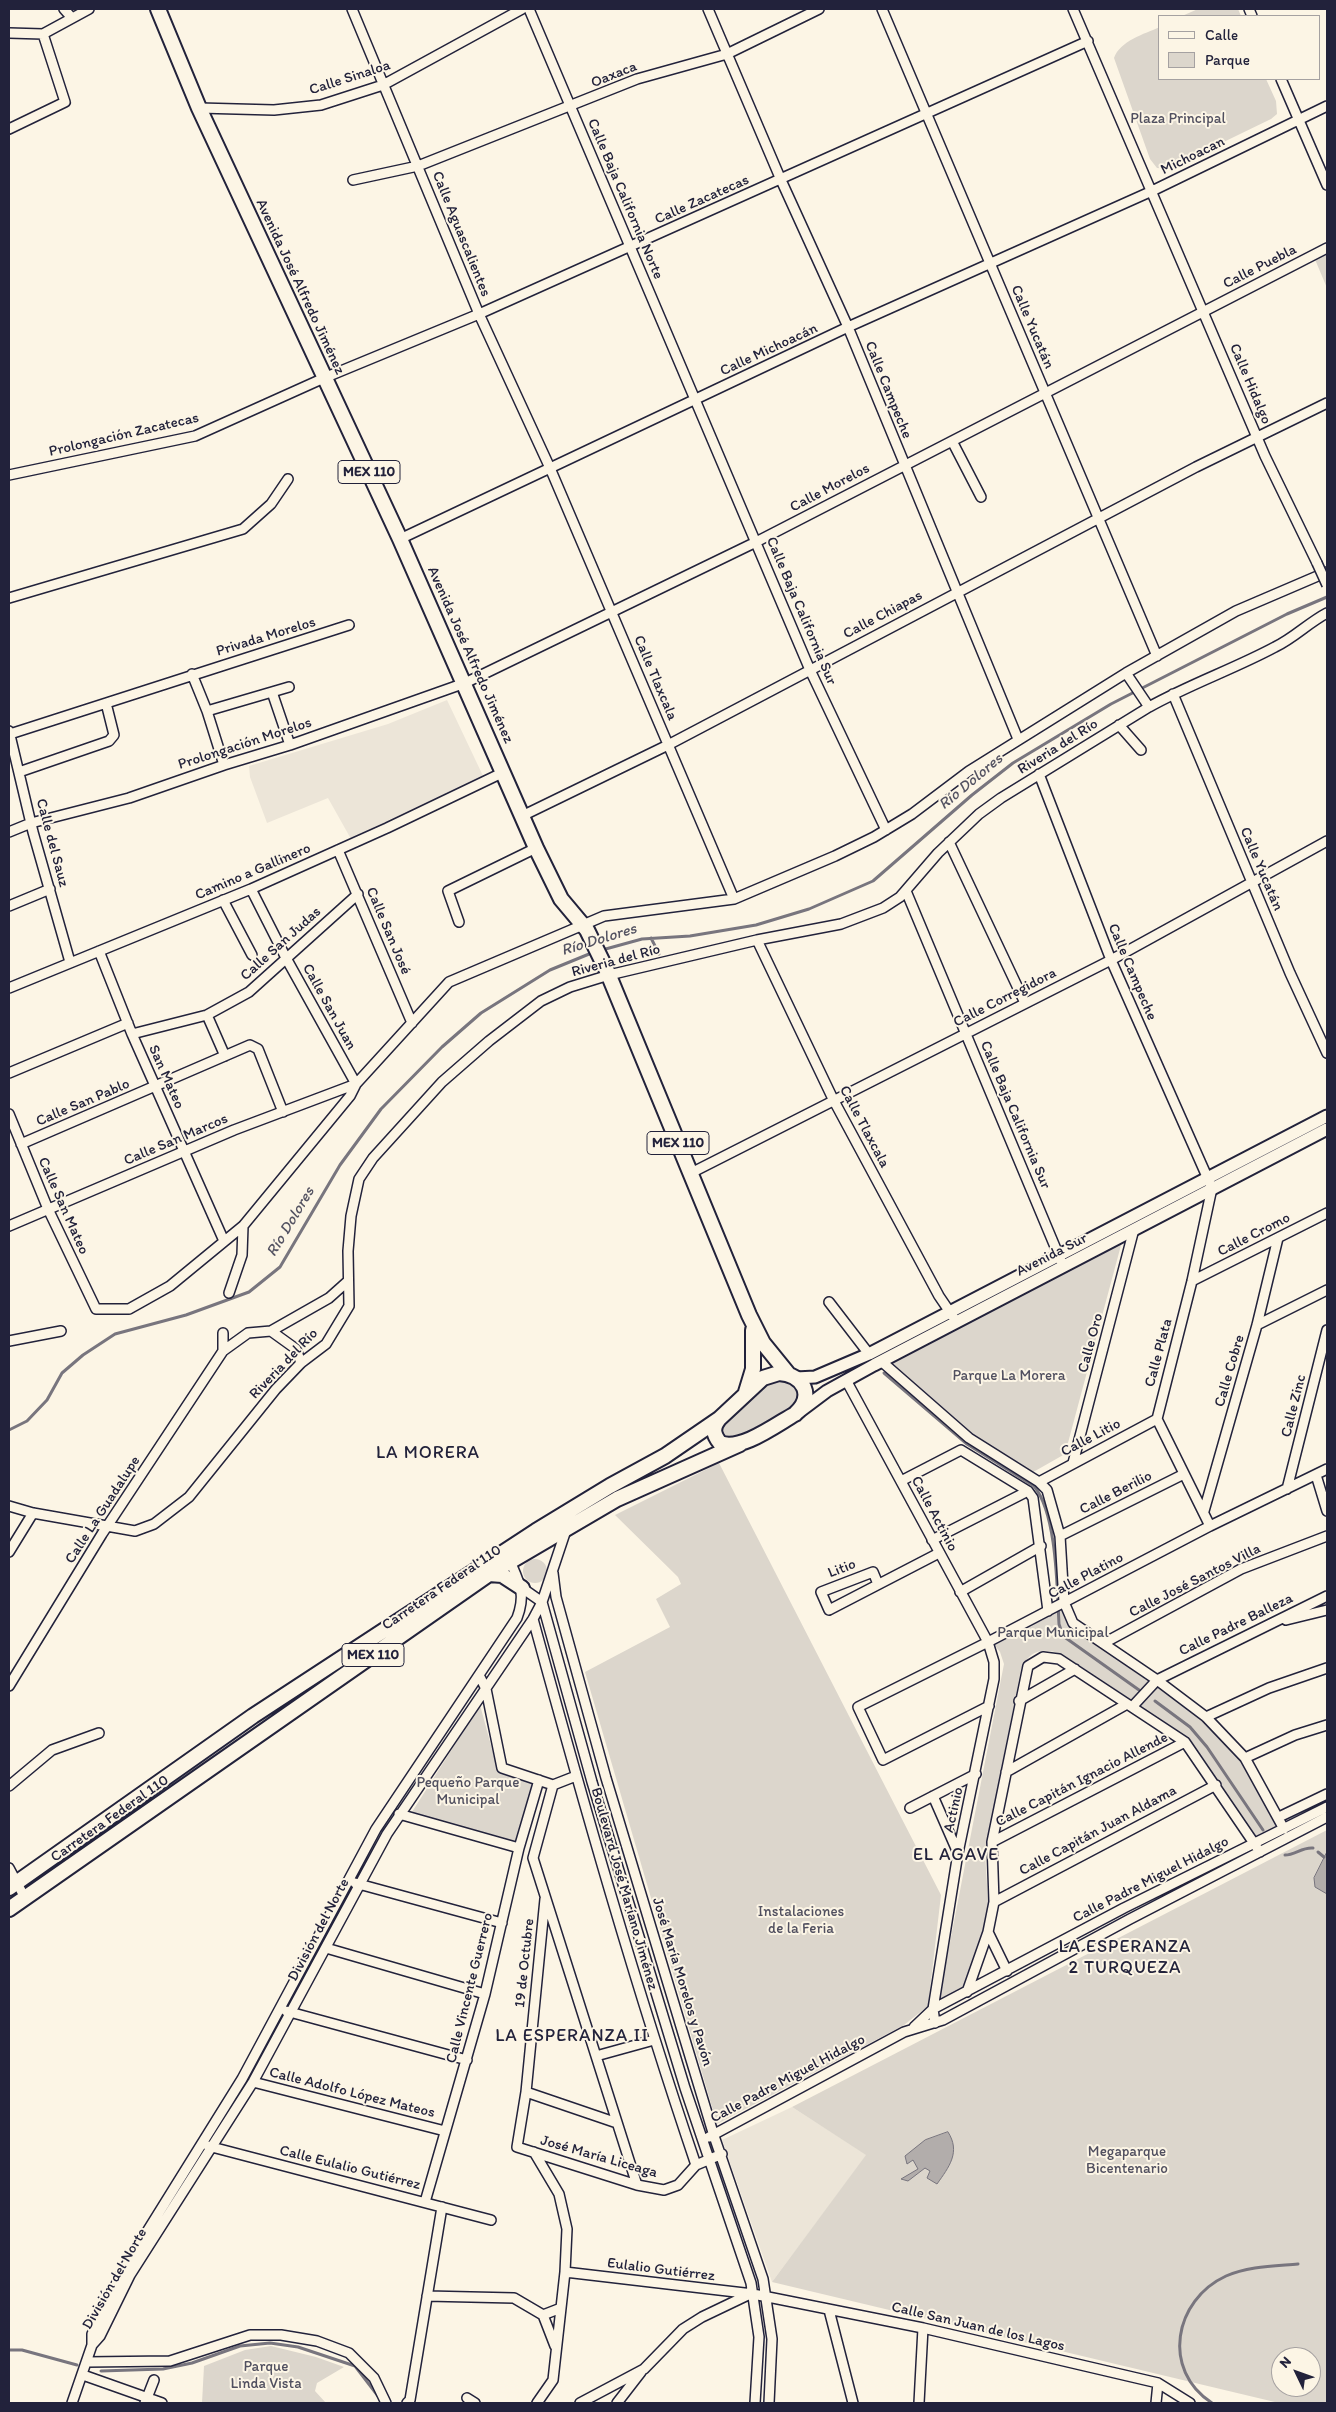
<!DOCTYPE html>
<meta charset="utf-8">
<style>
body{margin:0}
#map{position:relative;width:1336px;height:2412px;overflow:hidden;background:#fcf5e5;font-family:Itim,sans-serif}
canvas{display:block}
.frame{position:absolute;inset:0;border:10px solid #22223b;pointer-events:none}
.legend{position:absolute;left:1158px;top:15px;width:162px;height:65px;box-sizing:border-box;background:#fcf5e5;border:1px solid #a5a1a1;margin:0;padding:6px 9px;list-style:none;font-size:15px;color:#22223b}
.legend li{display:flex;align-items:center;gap:10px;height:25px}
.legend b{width:25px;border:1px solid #a5a1a1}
.north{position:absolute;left:1271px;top:2347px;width:50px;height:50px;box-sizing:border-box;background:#fcf5e5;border:1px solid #a5a1a1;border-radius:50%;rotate:312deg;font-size:14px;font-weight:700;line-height:20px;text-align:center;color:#22223b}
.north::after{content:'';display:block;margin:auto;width:18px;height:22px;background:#22223b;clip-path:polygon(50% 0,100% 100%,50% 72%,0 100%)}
</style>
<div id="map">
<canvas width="1336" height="2412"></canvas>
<div class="frame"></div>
<ul class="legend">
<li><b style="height:6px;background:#fcf5e5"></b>Calle</li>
<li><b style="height:14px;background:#dcd6cc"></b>Parque</li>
</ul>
<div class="north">N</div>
</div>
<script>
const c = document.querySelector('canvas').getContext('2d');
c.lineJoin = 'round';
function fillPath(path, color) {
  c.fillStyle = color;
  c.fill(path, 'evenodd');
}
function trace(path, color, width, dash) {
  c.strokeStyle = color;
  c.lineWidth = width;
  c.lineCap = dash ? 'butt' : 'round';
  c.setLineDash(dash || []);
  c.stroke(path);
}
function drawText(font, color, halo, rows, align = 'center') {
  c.font = font + ' Itim,sans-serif';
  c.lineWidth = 4;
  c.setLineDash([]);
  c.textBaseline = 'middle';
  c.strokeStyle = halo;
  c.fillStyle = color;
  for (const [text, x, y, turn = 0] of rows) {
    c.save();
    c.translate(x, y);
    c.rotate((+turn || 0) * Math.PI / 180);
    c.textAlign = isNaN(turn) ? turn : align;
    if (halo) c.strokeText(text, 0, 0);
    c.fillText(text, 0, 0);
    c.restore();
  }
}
fillPath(new Path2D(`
 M447 700 484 778 351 839 328 798 267 823 250 777 249 766 388 724Z
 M792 2107 867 2155 772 2282 722 2140Z`), '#ece5d8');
fillPath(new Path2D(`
 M1198 9H1238L1241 16H1182Z
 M1160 27V79H1266L1276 101 1277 114 1271 119 1168 169 1157 168 1150 159 1114 58C1120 41 1144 34 1160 27Z
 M1327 251V288L1314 257Z
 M1124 1234 1065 1454 1028 1475 969 1438 881 1361Z
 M779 1376 796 1383C797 1389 799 1397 796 1403 787 1418 739 1438 722 1438L718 1422 763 1381Z
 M719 1463 941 1895 928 2006 904 2025 717 2124 585 1672 670 1627 656 1599 681 1584 678 1577 615 1515Z
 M523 1571a12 12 0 1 1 24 0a12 12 0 1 1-24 0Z
 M1062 1608 1070 1626 1203 1720 1242 1762 1278 1826 1257 1837 1190 1739 1062 1654C1042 1648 1031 1649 1021 1669L985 1851 989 1920 963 1989 938 2004 1004 1664 1000 1652 993 1643Z
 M480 1705 498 1771 534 1784 517 1844 412 1812Z
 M1327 1830V2403H1279L772 2282 866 2155 792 2107ZM1281 2357H1311V2387H1281Z
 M271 2346 316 2357 344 2367 317 2383 315 2391 326 2403H202L204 2366 245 2350Z`), '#dcd6cc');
const water = new Path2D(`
 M1327 1852V1894L1315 1887 1314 1878Z
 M948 2132C961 2152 949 2167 937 2184L927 2178 930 2171 925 2168 908 2181 901 2179 918 2169 913 2160 907 2164 905 2156 925 2140Z`);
fillPath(water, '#b2adab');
trace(water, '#78757e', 1);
trace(new Path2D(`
 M651 938 659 954
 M602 950 642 939 690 936 756 925 809 909 873 881 972 795 1013 763 1111 704 1287 614 1327 597
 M884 1373 967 1444 1034 1486C1057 1514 1057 1588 1059 1624L1063 1636 1139 1690
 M9 1430 27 1421 47 1400 62 1373 83 1355 115 1334 186 1315 249 1292 280 1267 340 1165 381 1109 442 1047 481 1013 550 970 594 952
 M1155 1701 1190 1727 1207 1747 1263 1830
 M1318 1852 1324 1857
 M1285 1855C1295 1855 1302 1847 1313 1848
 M9 2350H22L77 2365
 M101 2371 163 2369 192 2363 240 2346 270 2343 298 2347 355 2366 378 2396
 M1212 2403C1161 2370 1174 2300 1226 2276 1248 2266 1275 2266 1298 2264`), '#78757e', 3);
const minor = new Path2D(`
 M64 9 72 18
 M352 9 479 314 550 468 734 899
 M529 9 810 670 886 830
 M708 9 781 180 848 327 1018 739
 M882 9 1157 656
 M1073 9 1265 456 1317 563
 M1249 9 1252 16
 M9 33 43 34 89 9
 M1281 79 1327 185
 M199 108 274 110 321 105 383 85 522 9
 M9 129 65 102 43 34
 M353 180 418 166 637 79 727 54 819 9
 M952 441 981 497
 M9 475 195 436 324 378 479 314 1088 41
 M400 539 848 327 1152 191 1327 106
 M9 598 243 529 271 504 288 479
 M1126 673 1149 707
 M192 674 207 711 224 765
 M272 692 290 745
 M1173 694 1290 973 1327 1053
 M207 711 289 687
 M1119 725 1141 750
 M9 731 33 832 70 962
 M10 734 349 625
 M19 772 109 741 114 735 106 703
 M1039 774 1111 960 1212 1188 1192 1281 1157 1419 1210 1526
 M522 816 668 745 1196 467 1327 403
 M9 832 31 823 129 798 224 765 290 745 465 683 756 542 1327 248
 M949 842 1025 1003
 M338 850 412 1023
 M251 889 286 958 356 1084
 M906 891 1061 1261
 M223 900 252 955
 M9 906 50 889
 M459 922 448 891 536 848
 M757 940 833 1099 939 1296 956 1321
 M99 951 132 1034 224 1241
 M9 988 251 889 387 828 504 772
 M207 1015 225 1056
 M132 1034 207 1015 249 992 358 894
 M9 1073 128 1023
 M9 1114 48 1209 96 1309H129L170 1286 243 1226 350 1096 356 1084 449 982 604 916 734 899 835 856 874 837 912 814 969 771 1126 673 1236 611 1327 572
 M21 1144 250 1045 258 1049 283 1112
 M691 1173 1111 960 1327 841
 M9 1226 234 1130 356 1084
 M1192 1281 1327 1213
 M229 1293 242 1255 243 1226
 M829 1302 869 1354
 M1257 1325 1327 1290
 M271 1331 329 1298 348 1281
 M9 1341 61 1331
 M223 1351V1333
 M881 1361 969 1438 1039 1482 1047 1490 1060 1536 1064 1602 1073 1623 1157 1680 1206 1717 1245 1758 1284 1829
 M846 1380 988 1642 994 1662V1679L958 1853 933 2009 935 2023
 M1073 1463 1134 1229
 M1316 1475 1327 1511
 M901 1481 961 1450 1028 1491 1033 1498 1048 1611
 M1039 1482 1157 1419
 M1287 1489 1327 1330
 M9 1506 33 1513 135 1531 154 1524 189 1497 276 1389 301 1363 326 1344 349 1306 348 1251 351 1216 359 1179 373 1158 442 1082 489 1041 541 1001 570 987 609 975 757 940 841 924 883 908 900 897 938 853 979 814 1001 798 1149 707C1190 684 1234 669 1275 647 1294 638 1308 623 1327 613
 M1204 1511 1257 1325 1278 1238
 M1060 1536 1184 1474
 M932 1540 1028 1491
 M9 1552 33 1513
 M553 1573 556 1597 606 1778 714 2136 763 2279 772 2339 769 2403
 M878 1584 873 1572 821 1592 829 1610 939 1553
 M522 1588 542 1602 592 1782 685 2088 751 2283 759 2337 755 2403
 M960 1592 1041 1546
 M533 1619C583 1802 635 1985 696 2165
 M1286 1620 1327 1610
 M1104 1643 1241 1569 1327 1536
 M479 1675 486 1689 502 1768 553 1785
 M9 1686 102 1534 223 1351 248 1333 271 1331 296 1349 301 1363
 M1019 1701 1075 1669
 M989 1706 883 1760 858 1707 988 1642 1210 1526 1327 1469
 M1132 1707 1157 1680 1327 1596
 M1206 1717 1269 1688 1327 1668
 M1245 1758 1295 1735 1327 1725
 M1006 1772 1127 1704
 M553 1785 533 1858 637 2185
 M553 1785 576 1776
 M9 1786 52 1750 99 1733
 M933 1796 958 1853
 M910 1808 976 1774
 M399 1814 519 1848
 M1279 1817 1327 1794
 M992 1842 1185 1742
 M9 1868 25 1898
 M355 1883 502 1923
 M545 1899 526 2092 517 2147 637 2185 664 2190 678 2185 696 2165 722 2154
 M994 1902 1216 1785
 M988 1932 1007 1971
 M326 1948 485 1994
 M967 1992 988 1932 994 1902 992 1842 1028 1666 1043 1657 1059 1659 1185 1742 1260 1852
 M286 2011 467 2060
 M914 2027 933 2009 1124 1908 1327 1807
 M596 2056 654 2040
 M253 2082 445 2131
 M526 2092 617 2123
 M709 2137 904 2032 943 2020 1130 1919 1327 1817
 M208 2146 491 2220
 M534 2152 559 2194 567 2229 565 2272 553 2380 537 2403
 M425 2202 485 1994 519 1848 539 1780
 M565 2272 753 2294 923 2328 1158 2383 1190 2403
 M427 2296 514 2298 543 2315 561 2308
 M829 2310 853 2403
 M543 2315 555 2346
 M92 2345V2334L122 2272 242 2079 376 1829 517 1618C526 1594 520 1584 510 1561
 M87 2362 170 2361 250 2335H281L317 2341 349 2353 374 2378 386 2403
 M83 2375 162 2403
 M467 2398 475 2403
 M72 2403 92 2345 100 2336 130 2275 253 2082 387 1834 533 1619 542 1602 567 1527
 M145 2403 154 2380
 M407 2403 410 2400 442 2207
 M580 2403 644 2369 683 2329 702 2317 748 2295
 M617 2403 641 2372
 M919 2403 923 2328
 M1156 2403 1158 2383`);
const secondary = new Path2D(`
 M796 1378 815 1377 869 1354 1327 1116
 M799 1412 827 1391 874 1365 1327 1129`);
const primary = new Path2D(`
 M158 9 199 108 400 539 536 848 561 899 587 930 607 971 749 1315 763 1343 789 1375
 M779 1373C804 1375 815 1396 795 1414 777 1424 740 1452 720 1443 713 1434 712 1428 719 1419L763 1378Z
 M746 1392 753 1369V1330
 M489 1574 502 1575 522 1588
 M9 1888 253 1716 536 1531 610 1486 665 1456 719 1419
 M9 1909 489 1574 617 1499 740 1444`);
trace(minor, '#22223b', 12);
trace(secondary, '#22223b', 15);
trace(primary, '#22223b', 18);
trace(minor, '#fcf5e5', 9);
trace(secondary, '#fcf5e5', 11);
trace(primary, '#fcf5e5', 14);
const minorBridge = new Path2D(`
 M1317 563 1327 585`);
trace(minorBridge, '#22223b', 12, []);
trace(minorBridge, '#fcf5e5', 9);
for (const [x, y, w] of [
 [369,472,62],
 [678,1143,62],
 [373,1655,62]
]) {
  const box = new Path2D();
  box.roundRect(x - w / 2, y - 11.5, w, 23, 4);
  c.fillStyle = '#fcf5e5';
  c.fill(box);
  trace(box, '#22223b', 1);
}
drawText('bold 14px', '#22223b', null, [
 ["MEX 110",369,472],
 ["MEX 110",678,1143],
 ["MEX 110",373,1655]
]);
drawText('15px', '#22223b', '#fcf5e5', [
 ["Oaxaca",614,75,-22],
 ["Calle Sinaloa",350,78,-18],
 ["Michoacan",1193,156,-26],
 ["Calle Baja California Norte",625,199,67],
 ["Calle Zacatecas",702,200,-24],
 ["Calle Aguascalientes",461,234,68],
 ["Calle Puebla",1260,267,-27],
 ["Avenida José Alfredo Jiménez",300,287,65],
 ["Calle Yucatán",1032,327,67],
 ["Calle Michoacán",769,350,-25],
 ["Calle Hidalgo",1250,384,67],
 ["Calle Campeche",888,390,68],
 ["Prolongación Zacatecas",124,435,-13],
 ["Calle Morelos",830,488,-28],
 ["Calle Baja California Sur",801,611,67],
 ["Calle Chiapas",883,615,-28],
 ["Privada Morelos",266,637,-17],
 ["Avenida José Alfredo Jiménez",470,655,66],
 ["Calle Tlaxcala",655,678,67],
 ["Prolongación Morelos",245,744,-18],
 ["Riveria del Río",1058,747,-32],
 ["Calle del Sauz",52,843,75],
 ["Calle Yucatán",1261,869,67],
 ["Camino a Gallinero",253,872,-23],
 ["Calle San José",388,931,67],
 ["Calle San Judas",281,944,-42],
 ["Riveria del Río",616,961,-15],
 ["Calle Campeche",1132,972,67],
 ["Calle Corregidora",1005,998,-27],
 ["Calle San Juan",329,1007,61],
 ["San Mateo",166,1077,66],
 ["Calle San Pablo",83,1103,-23],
 ["Calle Baja California Sur",1015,1115,67],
 ["Calle Tlaxcala",864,1127,62],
 ["Calle San Marcos",176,1140,-23],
 ["Calle San Mateo",63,1206,66],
 ["Calle Cromo",1254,1235,-27],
 ["Avenida Sur",1052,1255,-27],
 ["Calle Oro",1091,1343,-75],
 ["Calle Plata",1159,1353,-75],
 ["Riveria del Río",284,1364,-46],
 ["Calle Cobre",1230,1371,-74],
 ["Calle Zinc",1294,1406,-76],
 ["Calle Litio",1091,1438,-28],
 ["Calle Berilio",1116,1493,-27],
 ["Calle La Guadalupe",103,1510,-57],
 ["Calle Actinio",934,1514,62],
 ["Litio",842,1569,-21],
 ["Calle Platino",1086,1576,-28],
 ["Calle José Santos Villa",1195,1581,-27],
 ["Carretera Federal 110",442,1588,-34],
 ["Calle Padre Balleza",1236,1625,-26],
 ["Calle Capitán Ignacio Allende",1082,1780,-27],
 ["Actinio",954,1810,-77],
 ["Carretera Federal 110",110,1819,-35],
 ["Calle Capitán Juan Aldama",1098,1831,-28],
 ["Calle Padre Miguel Hidalgo",1151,1880,-27],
 ["Boulevard José Maríano Jiménez",624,1889,74],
 ["División del Norte",319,1930,-62],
 ["19 de Octubre",525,1963,-84],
 ["José María Morelos y Pavón",682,1982,73],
 ["Calle Vincente Guerrero",470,1988,-76],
 ["Calle Padre Miguel Hidalgo",788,2079,-28],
 ["Calle Adolfo López Mateos",352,2093,14],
 ["José María Liceaga",599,2157,16],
 ["Calle Eulalio Gutiérrez",350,2168,14],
 ["Eulalio Gutiérrez",661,2270,7],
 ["División del Norte",115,2279,-60],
 ["Calle San Juan de los Lagos",978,2327,13]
]);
drawText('15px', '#504f5f', '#fcf5e5', [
 ["Plaza Principal",1178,119],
 ["Parque La Morera",1009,1376],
 ["Parque Municipal",1053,1633],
 ["Pequeño Parque",468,1783],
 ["Municipal",468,1800],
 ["Instalaciones",801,1912],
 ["de la Feria",801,1929],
 ["Megaparque",1127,2152],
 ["Bicentenario",1127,2169],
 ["Parque",266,2367],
 ["Linda Vista",266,2384]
]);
drawText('italic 16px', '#545362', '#fcf5e5', [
 ["Río Dolores",971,782,-40],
 ["Río Dolores",599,940,-17],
 ["Río Dolores",291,1222,-59]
]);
c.letterSpacing = '1px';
drawText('18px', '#22223b', '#fcf5e5', [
 ["LA MORERA",428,1453],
 ["EL AGAVE",956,1855],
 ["LA ESPERANZA",1125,1947],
 ["2 TURQUEZA",1125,1968],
 ["LA ESPERANZA II",572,2036]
]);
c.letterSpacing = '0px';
</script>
